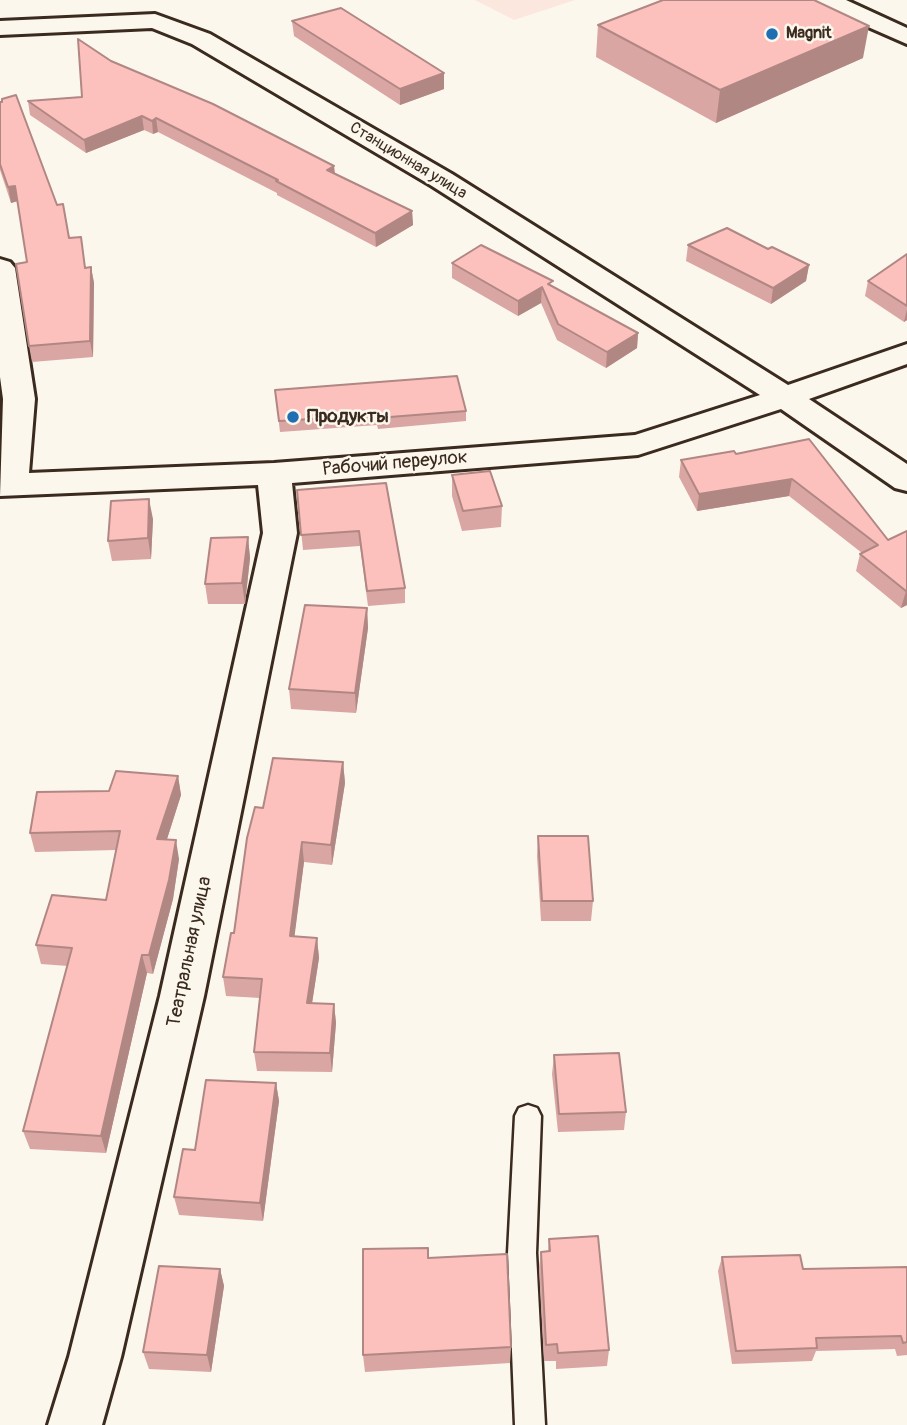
<!DOCTYPE html>
<meta charset="utf-8">
<style>
body{margin:0}
canvas{display:block;background:#fbf7ec}
</style>
<canvas width="907" height="1425"></canvas>
<script>
const c = document.querySelector('canvas').getContext('2d');
c.lineJoin = 'round';
function fillPath(path, color) {
  c.fillStyle = color;
  c.fill(path, 'evenodd');
}
function trace(path, color, width, dash) {
  c.strokeStyle = color;
  c.lineWidth = width;
  c.lineCap = dash ? 'butt' : 'round';
  c.setLineDash(dash || []);
  c.stroke(path);
}
function drawText(font, color, halo, rows, align = 'center') {
  c.font = font + ' Pangolin,sans-serif';
  c.lineWidth = 5;
  c.setLineDash([]);
  c.textBaseline = 'middle';
  c.strokeStyle = halo;
  c.fillStyle = color;
  for (const [text, x, y, turn = 0] of rows) {
    c.save();
    c.translate(x, y);
    c.rotate((+turn || 0) * Math.PI / 180);
    c.textAlign = isNaN(turn) ? turn : align;
    if (halo) c.strokeText(text, 0, 0);
    c.fillText(text, 0, 0);
    c.restore();
  }
}
fillPath(new Path2D(`
 M475 0H575L514 20Z`), '#fce7de');
const service = new Path2D(`
 M528 1105 537 1108 541 1116 536 1253 545 1425H515L508 1253 515 1116 519 1108Z`);
const minor = new Path2D(`
 M814 0H846L907 28V44L818 5Z
 M155 14 210 34 452 174 788 385 907 344V364L809 399 907 464V491L895 488 781 409 638 455 292 483 297 533 204 996 121 1357 102 1425H48L69 1357 160 996 263 533 258 485 0 496 3 399 0 377V259L10 262 15 268 35 399 29 473 274 463 635 435 760 395 432 186 192 44 152 28 0 35V21Z`);
trace(service, '#3b2a1e', 5);
trace(minor, '#3b2a1e', 6);
fillPath(service, '#fbf7ec');
fillPath(minor, '#fbf7ec');
fillPath(new Path2D(`
 M292 21 444 73V89L400 105 294 36Z
 M598 25 863 58 716 123 596 57Z
 M111 61 334 166 335 173 412 211 413 225 376 247 277 195V193L158 132 153 134 144 130 86 153 30 115 28 101 82 97Z
 M0 102 86 268 91 267 94 283 93 357 32 362 29 346 27 262 18 201 11 203 0 170Z
 M688 245 768 249 809 265 806 281 771 304 686 261Z
 M907 254V320L904 322 865 296 868 281Z
 M452 263 552 286 638 333 637 348 606 368 557 340 541 303 518 316 452 278Z
 M275 390 466 411V421L378 429 377 425 280 432Z
 M809 439 888 540 907 531V605L901 608 856 571 860 554 862 553 789 496 697 511 679 477 681 460 736 454Z
 M452 475 502 506 501 527 462 531 452 496Z
 M386 483 405 588V603L368 606 360 546 303 550 297 490Z
 M153 519 151 559 112 561 108 541Z
 M248 537 250 558 245 604H208L205 584Z
 M367 608 368 628 356 713 291 709 289 689Z
 M343 762 345 783 332 865 304 862 294 937 317 938 319 958 312 1003 334 1004 336 1023 332 1072 257 1071 254 1052 260 998 226 996 223 977 263 808Z
 M178 776 181 795 167 839 179 859 173 899 153 974 147 973 106 1153 30 1149 23 1131 68 966 41 964 36 945 106 900 116 850 35 852 30 833 109 791Z
 M538 836 593 901 591 921H541L537 856Z
 M554 1055 626 1112 624 1130 558 1132 552 1074Z
 M276 1083 279 1101 263 1221 179 1215 174 1197 195 1150Z
 M549 1239 609 1350 607 1366 556 1369V1361H544L539 1269 541 1252 548 1251Z
 M722 1257 803 1269 907 1267V1355L897 1356 895 1349 816 1351 812 1361 732 1364 718 1271Z
 M428 1258 511 1347 510 1363 365 1372 363 1355Z
 M220 1269 224 1286 211 1372 149 1369 143 1352Z`), '#daa6a3');
fillPath(new Path2D(`
 M869 26 863 58 716 123 720 90Z
 M444 73V89L400 105V89Z
 M142 116 144 130 86 153 84 140Z
 M156 118 158 132 153 134 152 121Z
 M334 166 335 180 327 170Z
 M15 186 18 201 11 203 8 187Z
 M412 211 413 225 376 247 375 233Z
 M809 265 806 281 771 304 773 288Z
 M91 267 94 283 93 357 90 341Z
 M542 287 541 303 518 316V301Z
 M907 309V320L904 322Z
 M638 333 637 348 606 368 607 352Z
 M792 479 789 496 697 511 699 494Z
 M149 499 153 519 151 559 148 538Z
 M248 537 250 558 245 604 242 583Z
 M906 591H907V605L901 608Z
 M367 608 368 628 356 713 355 693Z
 M343 762 345 783 332 865 331 845Z
 M178 776 181 795 161 858 157 839Z
 M176 840 179 859 173 899 153 974 149 955Z
 M302 842 304 862 292 956 290 936Z
 M317 938 319 958 309 1023 307 1003Z
 M142 955 147 973 106 1153 101 1136Z
 M334 1004 336 1023 332 1072 330 1053Z
 M276 1083 279 1101 263 1221 260 1203Z
 M220 1269 224 1286 211 1372 207 1355Z`), '#b18784');
const building = new Path2D(`
 M663 0H814L869 26 720 90 598 25Z
 M341 8 444 73 400 89 292 21Z
 M78 39 111 61 213 104 334 166 327 170 412 211 375 233 276 181 278 180 156 118 152 121 142 116 84 140 28 101 82 97Z
 M16 95 57 205 63 204 69 238 81 237 85 268 91 267 90 341 29 346 16 264 27 262 15 186 8 187 0 164V102H2V99Z
 M727 228 768 249 772 247 809 265 773 288 688 245Z
 M481 245 553 281 548 284 638 333 607 352 558 324 542 287 518 301 452 263Z
 M907 254V306L868 281Z
 M457 376 466 411 377 418V415L279 421 275 390Z
 M809 439 888 540 907 531V591H906L860 554 878 545 792 479 699 494 681 460 734 451 736 454Z
 M490 471 502 506 463 511 452 475Z
 M386 483 405 588 367 591 359 531 301 535 297 490Z
 M149 499 148 538 108 541 111 501Z
 M248 537 242 583 205 584 211 538Z
 M305 605 367 608 355 693 289 689Z
 M273 758 343 762 331 845 302 842 290 936 317 938 307 1003 334 1004 330 1053 254 1052 262 979 223 977 231 933H234L247 838 255 807 263 808Z
 M116 771 178 776 157 839 176 840 169 880 149 955H142L101 1136 23 1131 72 948 36 945 52 895 106 900 120 831 30 833 37 792 109 791Z
 M538 836H588L593 901H542Z
 M619 1053 626 1112 559 1114 554 1055Z
 M206 1080 276 1083 260 1203 174 1197 183 1149 195 1150Z
 M598 1236 609 1350 558 1353 557 1344 546 1345 541 1252 550 1251 549 1239Z
 M428 1248V1258L507 1254 511 1347 363 1355V1249Z
 M800 1255 803 1269 907 1267V1342L903 1343 901 1336 816 1338 817 1348 736 1351 722 1257Z
 M159 1266 220 1269 207 1355 143 1352Z`);
fillPath(building, '#fdc1bd');
trace(building, '#b18784', 2);
for (const [x, y, r, color] of [
 [772,34,7,"#1f6fb2"],
 [293,417,7,"#1f6fb2"]
]) {
  const dot = new Path2D();
  dot.arc(x, y, r, 0, 2 * Math.PI);
  c.fillStyle = color;
  c.fill(dot);
  trace(dot, '#fbf7ec', 2.5);
}
drawText('bold 16px', '#3b2a1e', '#fbf7ec', [
 ["Magnit",786,34]
], 'left');
drawText('16px', '#3b2a1e', '#fbf7ec', [
 ["Станционная улица",408,161,31]
]);
drawText('bold 19px', '#3b2a1e', '#fbf7ec', [
 ["Продукты",307,417]
], 'left');
drawText('19px', '#3b2a1e', '#fbf7ec', [
 ["Рабочий переулок",395,464,-5],
 ["Театральная улица",190,952,-78]
]);
</script>
